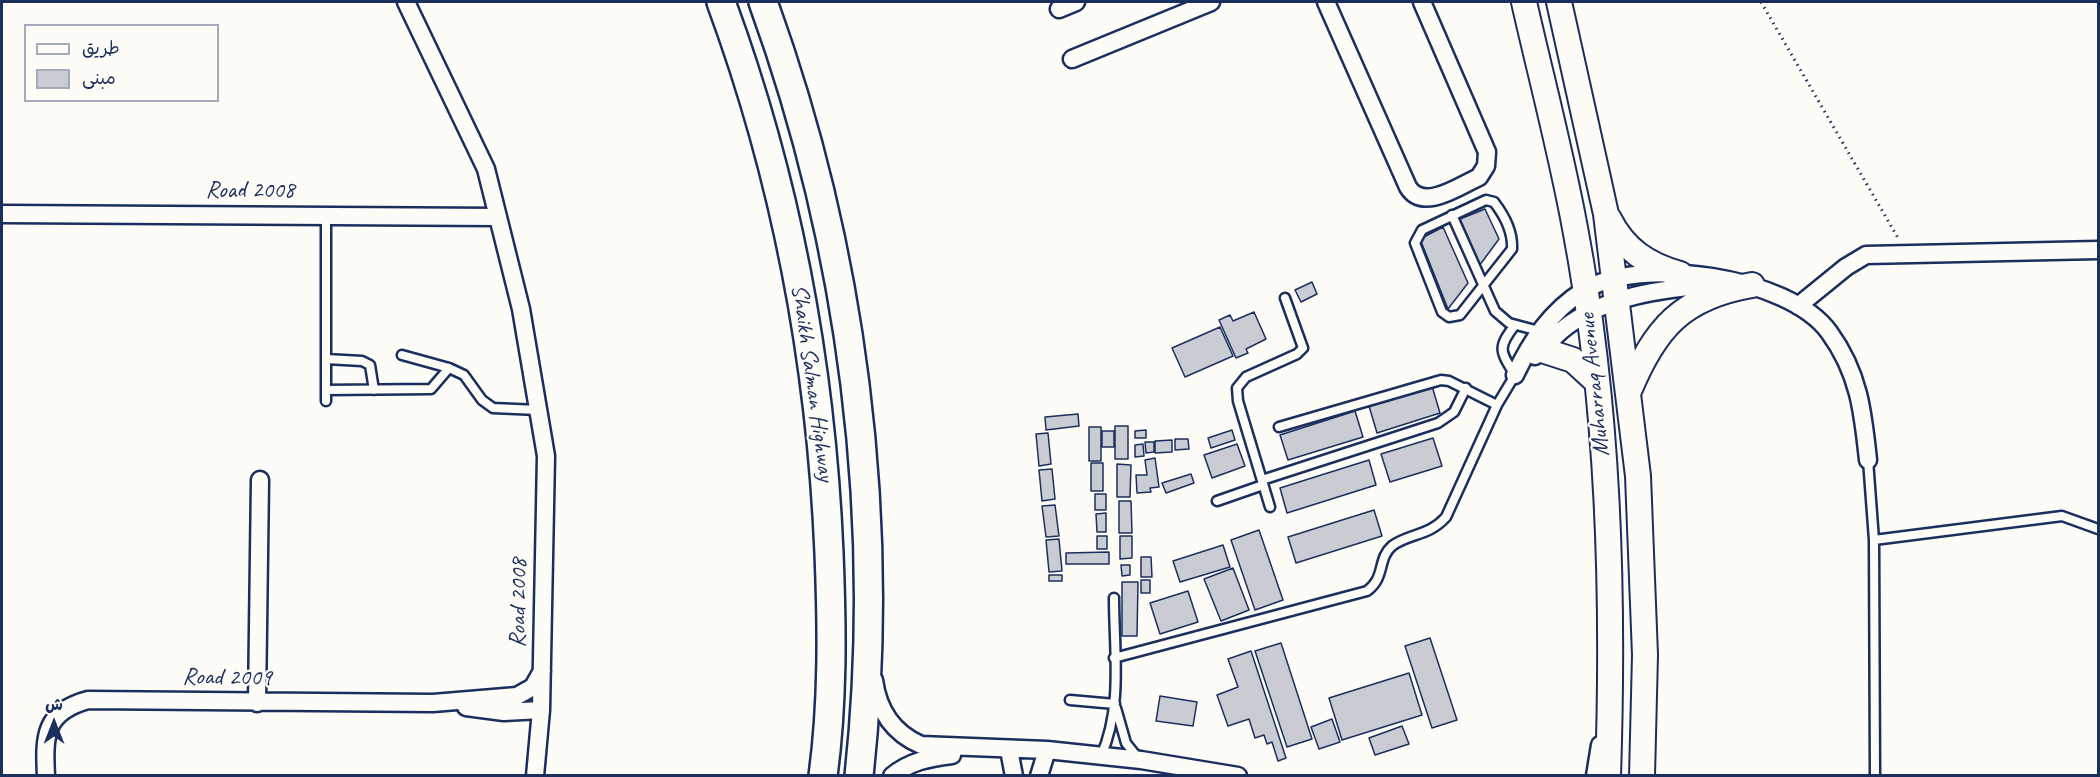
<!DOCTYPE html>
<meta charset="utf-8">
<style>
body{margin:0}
#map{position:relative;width:2100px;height:777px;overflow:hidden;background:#fdfcf7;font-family:Caveat,"Playpen Sans Arabic",sans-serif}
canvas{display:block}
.frame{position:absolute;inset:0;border:3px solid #1b2f5e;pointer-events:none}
.legend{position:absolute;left:24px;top:24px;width:195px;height:78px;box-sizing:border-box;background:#fdfcf7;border:2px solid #a3aaba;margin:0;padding:8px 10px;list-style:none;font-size:18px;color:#1b2f5e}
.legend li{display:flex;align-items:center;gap:12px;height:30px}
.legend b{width:30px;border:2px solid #a3aaba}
.north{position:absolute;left:24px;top:693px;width:60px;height:60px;-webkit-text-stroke:4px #fdfcf7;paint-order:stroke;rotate:0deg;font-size:16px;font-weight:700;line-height:24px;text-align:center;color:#1b2f5e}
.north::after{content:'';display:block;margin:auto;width:21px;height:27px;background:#1b2f5e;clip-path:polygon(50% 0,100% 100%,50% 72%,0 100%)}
</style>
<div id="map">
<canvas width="2100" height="777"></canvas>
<div class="frame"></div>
<ul class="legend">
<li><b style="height:8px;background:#fdfcf7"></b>طريق</li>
<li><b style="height:16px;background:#c9ccd3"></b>مبنى</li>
</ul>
<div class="north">ش</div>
</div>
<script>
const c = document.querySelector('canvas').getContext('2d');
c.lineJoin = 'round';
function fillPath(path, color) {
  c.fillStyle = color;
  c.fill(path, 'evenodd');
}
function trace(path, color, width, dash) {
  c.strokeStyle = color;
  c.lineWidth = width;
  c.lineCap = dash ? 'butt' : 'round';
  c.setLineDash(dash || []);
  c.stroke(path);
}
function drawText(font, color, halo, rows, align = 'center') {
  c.font = font + ' Caveat,sans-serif';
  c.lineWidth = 4.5;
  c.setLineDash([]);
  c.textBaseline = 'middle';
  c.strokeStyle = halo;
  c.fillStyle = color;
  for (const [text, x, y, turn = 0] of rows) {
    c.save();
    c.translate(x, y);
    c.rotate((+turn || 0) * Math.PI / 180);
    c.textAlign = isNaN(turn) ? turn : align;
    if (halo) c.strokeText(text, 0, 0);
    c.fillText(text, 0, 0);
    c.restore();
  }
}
const building = new Path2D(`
 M1485 209 1499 239 1479 266 1460 219Z
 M1443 227 1468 283 1448 309 1420 239Z
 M1312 282 1317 294 1301 302 1295 290Z
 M1254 312 1266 339 1246 349 1248 353 1236 358 1219 320 1230 315 1233 321Z
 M1220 327 1233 356 1185 377 1172 348Z
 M1432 386 1440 413 1377 433 1369 406Z
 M1355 411 1363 437 1288 460 1280 435Z
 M1078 414 1079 426 1046 430 1045 417Z
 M1115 426H1128V459H1115Z
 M1089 427H1101V461H1089Z
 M1146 430V438H1135V431Z
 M1232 430 1235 440 1211 448 1208 438Z
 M1102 431H1114V447H1102Z
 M1048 433 1051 464 1039 466 1036 434Z
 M1433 438 1442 466 1390 482 1381 454Z
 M1175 439H1188L1189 449 1175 450Z
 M1172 440V452L1155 453V441Z
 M1145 442H1154V452L1146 453Z
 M1143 444 1144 456 1135 457V445Z
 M1237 444 1245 466 1212 478 1204 455Z
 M1155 458 1159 487 1150 488 1151 492 1137 493 1136 475H1147L1145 460Z
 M1369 460 1376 485 1287 513 1280 488Z
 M1091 463H1103V491H1091Z
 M1117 464 1131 465 1130 497H1117Z
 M1052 469 1055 499 1042 501 1039 470Z
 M1191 474 1194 483 1166 493 1162 483Z
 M1095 494H1106V510H1095Z
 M1119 501H1131L1132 533H1119Z
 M1055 505 1059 536 1046 537 1042 506Z
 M1374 510 1382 536 1296 563 1288 537Z
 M1106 513V532H1097L1096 514Z
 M1259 530 1283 600 1255 610 1231 540Z
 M1097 536H1107V549H1097Z
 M1120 536H1132V558L1120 559Z
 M1059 539 1062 571 1049 572 1046 540Z
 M1223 545 1230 567 1180 582 1173 561Z
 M1109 552V564H1066V553Z
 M1141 557H1151L1152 577H1141Z
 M1121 565H1130V575L1122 576Z
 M1233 568 1249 610 1221 621 1204 579Z
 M1049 575H1062V581H1049Z
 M1141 580H1150V593H1141Z
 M1122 582H1138L1137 636H1122Z
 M1188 591 1198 622 1160 634 1150 603Z
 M1430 638 1457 720 1432 728 1405 646Z
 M1281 643 1312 739 1287 747 1255 651Z
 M1251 651 1286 758 1278 761 1272 742 1267 744 1264 735 1255 738 1249 719 1228 726 1217 695 1238 687 1228 659Z
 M1409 673 1422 715 1342 740 1329 698Z
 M1160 696 1197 702 1193 726 1156 721Z
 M1332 719 1340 742 1319 749 1311 727Z
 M1402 726 1409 744 1375 755 1369 738Z`);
fillPath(building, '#c9ccd3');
trace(building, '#1b2f5e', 1.5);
const service = new Path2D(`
 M1486 200 1494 202C1504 215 1513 232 1512 249L1460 315 1449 317 1442 312 1415 243 1422 230Z
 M1452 215 1495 311 1509 323 1539 331
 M326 216V401
 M402 355 449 368 464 375 482 400 493 408 538 410
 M326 359 362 361 370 365 374 390
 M326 390 431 389 449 368
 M1279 427 1441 380 1449 381 1497 405
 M1868 460 1874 540 1875 776
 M1262 480 1438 423 1454 412 1466 388
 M1217 501 1263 485
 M1270 507 1238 401 1237 388 1246 377 1297 354 1303 348 1285 298
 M1874 540 2062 516 2098 529
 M1114 658 1367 591C1386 577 1377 559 1392 546 1409 533 1428 537 1446 517L1497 405 1515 375C1500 351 1497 348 1515 325
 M1070 700 1115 704
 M1116 708 1126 743 1138 758
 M1101 756C1123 707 1114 650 1114 598`);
const minor = new Path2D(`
 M406 2 486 169 521 309 546 456 541 710 535 776
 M1326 2 1408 187C1423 212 1459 186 1479 177L1486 166 1487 152 1422 2
 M1059 9 1076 2
 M1072 59 1211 2
 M2 214 498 217
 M1798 306 1846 267 1866 255 2098 250
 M1535 356C1544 348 1553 338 1562 330 1603 296 1664 288 1715 285
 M1515 375C1531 341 1551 311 1583 291 1640 255 1788 276 1829 332 1859 373 1863 412 1868 460
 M874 680C878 710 893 733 921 745L1047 750 1141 760 1238 776
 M257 703 260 480
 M466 707 504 712 541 710
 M1009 750 1014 776
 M46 776C44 736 44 712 88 700L433 703 517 696 533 687 542 671
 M892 776C910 761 929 758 952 755
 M1039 776 1047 750
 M1595 776 1600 745`);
const secondary = new Path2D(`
 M1524 2C1541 77 1561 152 1575 228 1609 407 1614 593 1608 776
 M1559 2 1606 214 1638 476 1645 655 1642 776
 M1609 219C1624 249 1647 265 1680 274
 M1542 350 1573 360 1597 382
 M1629 391C1655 328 1682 297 1752 285`);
const primary = new Path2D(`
 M721 2C786 178 821 365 829 553 832 627 833 702 823 776
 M763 2C852 247 887 516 859 776`);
trace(service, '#1b2f5e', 13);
trace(minor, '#1b2f5e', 21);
trace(secondary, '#1b2f5e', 28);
trace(primary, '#1b2f5e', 32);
trace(new Path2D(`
 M1761 2 1898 238`), '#1b2f5e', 3, [1.5, 4.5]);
trace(service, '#fdfcf7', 8);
trace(minor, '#fdfcf7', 16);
trace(secondary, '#fdfcf7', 24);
trace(primary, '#fdfcf7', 27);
drawText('24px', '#1b2f5e', '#fdfcf7', [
 ["Road 2008",250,191],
 ["Shaikh Salman Highway",812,383,82],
 ["Muharraq Avenue",1595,385,-96],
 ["Road 2008",519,603,-89],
 ["Road 2009",227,678,1]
]);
</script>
